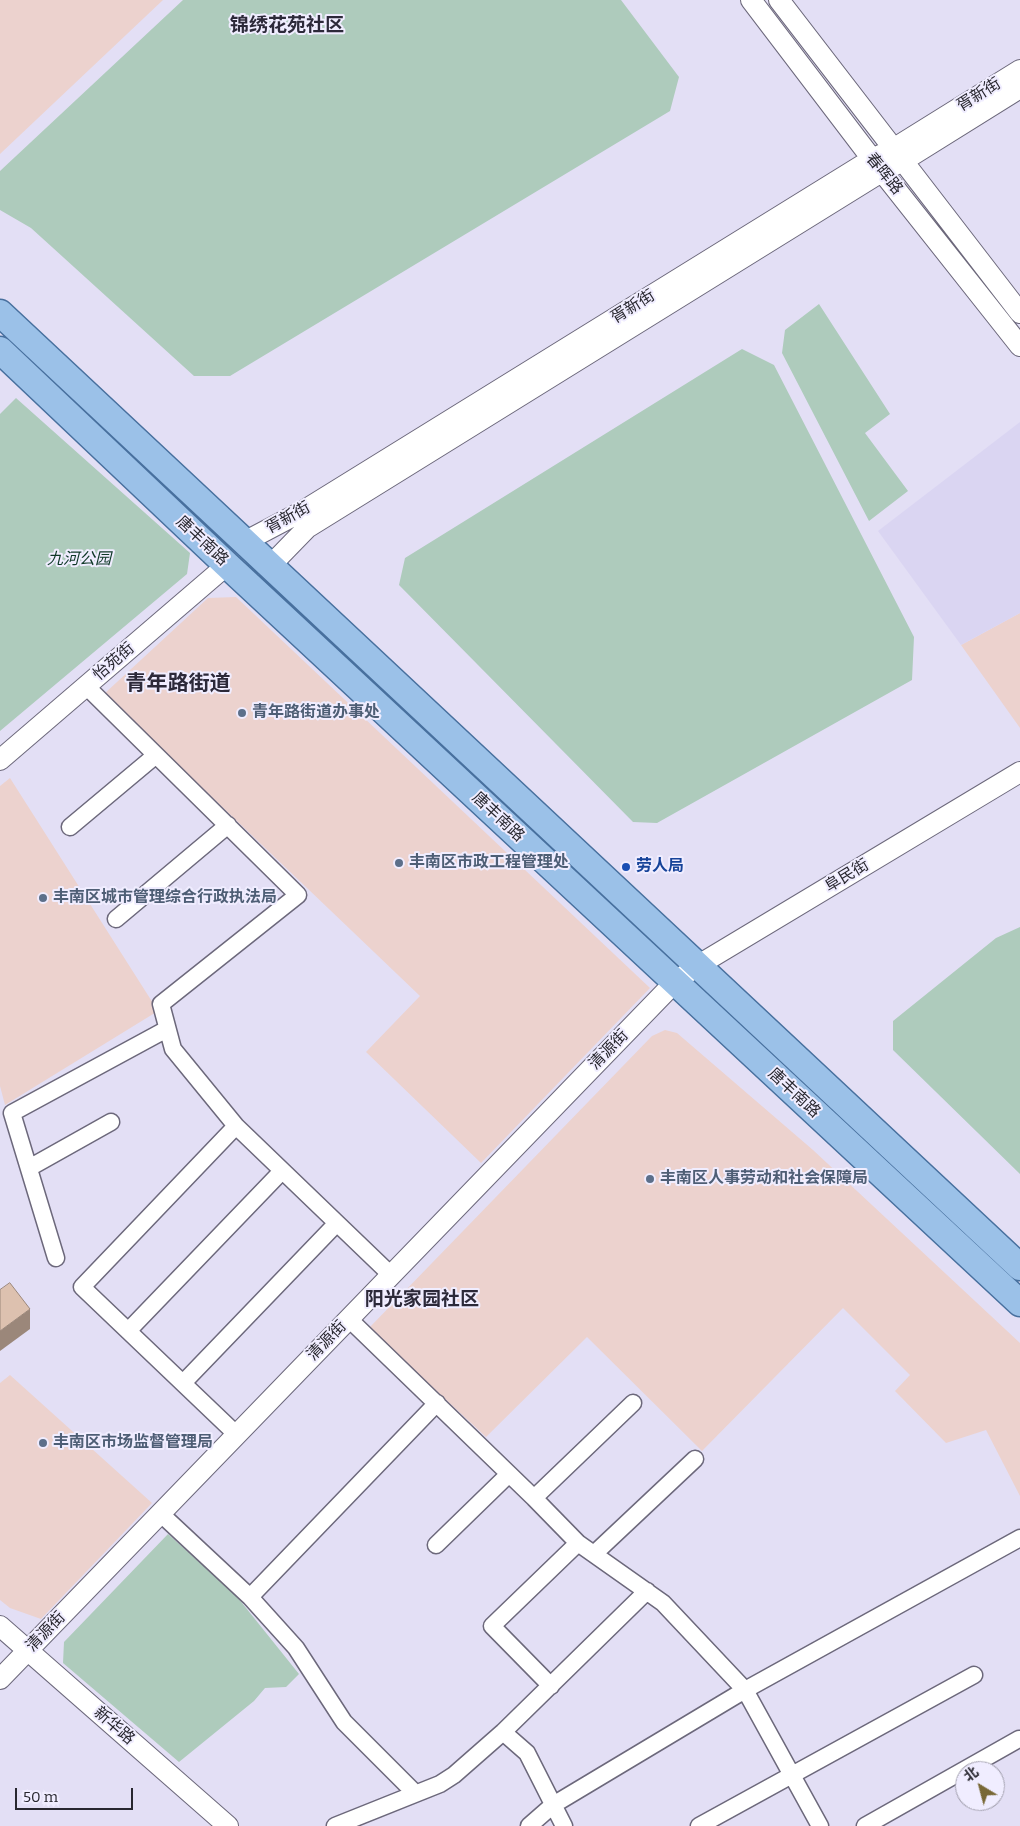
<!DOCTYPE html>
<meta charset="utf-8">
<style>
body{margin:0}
#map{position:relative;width:1020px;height:1826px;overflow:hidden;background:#e3dff5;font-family:Bitter,"Noto Sans SC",serif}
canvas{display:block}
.north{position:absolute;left:955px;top:1761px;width:50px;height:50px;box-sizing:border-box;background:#f0edff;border:1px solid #a09eac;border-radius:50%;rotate:323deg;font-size:14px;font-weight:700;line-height:20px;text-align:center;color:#28272f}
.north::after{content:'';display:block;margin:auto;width:18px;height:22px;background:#786836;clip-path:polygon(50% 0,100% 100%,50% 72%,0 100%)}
.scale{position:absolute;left:15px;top:1788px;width:118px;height:22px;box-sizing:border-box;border:2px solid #28272f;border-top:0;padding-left:6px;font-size:15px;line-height:18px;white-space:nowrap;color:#28272f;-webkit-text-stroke:4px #f0edff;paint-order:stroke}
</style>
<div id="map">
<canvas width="1020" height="1826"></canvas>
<div class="north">北</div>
<div class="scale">50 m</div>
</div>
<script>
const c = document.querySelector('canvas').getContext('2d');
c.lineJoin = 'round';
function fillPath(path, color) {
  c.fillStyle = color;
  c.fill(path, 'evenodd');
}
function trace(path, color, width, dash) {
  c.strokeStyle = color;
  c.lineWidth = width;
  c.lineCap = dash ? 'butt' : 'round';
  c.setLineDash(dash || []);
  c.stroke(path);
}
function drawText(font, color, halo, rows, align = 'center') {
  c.font = font + ' Bitter,"Noto Sans SC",serif';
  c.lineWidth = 4;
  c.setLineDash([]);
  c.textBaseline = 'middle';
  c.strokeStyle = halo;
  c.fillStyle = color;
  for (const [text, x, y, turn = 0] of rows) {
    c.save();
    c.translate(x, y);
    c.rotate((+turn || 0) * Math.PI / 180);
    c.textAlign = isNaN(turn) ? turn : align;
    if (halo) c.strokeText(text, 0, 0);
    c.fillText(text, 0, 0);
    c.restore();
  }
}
fillPath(new Path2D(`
 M0 0H163L0 154Z
 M236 597 650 988 481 1163 366 1052 420 996 104 694 208 598Z
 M1020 613V728L961 645Z
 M10 778 158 1011 5 1105 0 1086V786Z
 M665 1030 677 1033 813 1150 1020 1343V1496L986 1430 946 1443 895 1391 910 1375 843 1308 702 1451 587 1337 486 1437 369 1328 652 1036Z
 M10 1375 152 1503 41 1619 10 1608 0 1600V1383Z`), '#ecd2ce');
fillPath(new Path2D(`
 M1020 422V613L961 645 878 531Z`), '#dad5f2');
fillPath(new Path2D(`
 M183 0H621L679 77 670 111 230 376H194L31 228 0 210V171Z
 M819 304 890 414 865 433 908 491 869 521 782 353 785 330Z
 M742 349 774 365 914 637 912 680 657 823 633 822 399 585 405 558Z
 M16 398 190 553 187 574 0 731V414Z
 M1020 927V1174L893 1050V1021L996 938Z
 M168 1534 234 1593 299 1674 286 1687 265 1688 254 1701 179 1762 63 1663 64 1642Z`), '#aecbbc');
const minor = new Path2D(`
 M86 686 298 895 161 1004 173 1049 236 1126
 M70 827 156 755
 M116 919 228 825
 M29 1168 111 1122
 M56 1258 12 1113 167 1029
 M349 1319 534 1498 578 1543 663 1603 745 1690 820 1826
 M128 1331 282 1171
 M183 1383 337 1223
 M236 1434 82 1287 236 1126 391 1275
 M534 1498 633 1403
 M160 1513 250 1597 296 1648 344 1722 415 1793
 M436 1545 509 1474
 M594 1554 695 1459
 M250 1597 437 1403
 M551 1686 492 1626 578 1543
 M503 1732 527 1753 564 1826
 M335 1826 440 1784 454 1775 503 1732 647 1591
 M529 1826 553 1805 745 1690 1020 1538
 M699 1826 974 1675
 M865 1826 1019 1739`);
const tertiary = new Path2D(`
 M751 0 872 159 1020 346
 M779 0 1020 313
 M246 541 303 511 872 159 893 149 1020 70
 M271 565 307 528 883 171 903 161 1020 88
 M0 760 227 565
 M0 1626 228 1826
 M0 1679 675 982 697 966 1020 772`);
const primary = new Path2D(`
 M0 313 1020 1267
 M0 350 227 565 1020 1303`);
trace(minor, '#6c687b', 19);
trace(tertiary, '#6c687b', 22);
trace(primary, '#48709e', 29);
trace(minor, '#fff', 16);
trace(tertiary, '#fff', 20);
trace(primary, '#9bc1e8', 26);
fillPath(new Path2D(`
 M30 1309V1329L0 1351V1331Z`), '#9b877a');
const building = new Path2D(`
 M10 1283 30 1309 0 1331V1290Z`);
fillPath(building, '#ddc1af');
trace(building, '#9b877a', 1);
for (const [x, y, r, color] of [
 [242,713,5,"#5c6f8a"],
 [399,863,5,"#5c6f8a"],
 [626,867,5,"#1a4fb4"],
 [43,898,5,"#5c6f8a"],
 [650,1179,5,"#5c6f8a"],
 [43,1443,5,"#5c6f8a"]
]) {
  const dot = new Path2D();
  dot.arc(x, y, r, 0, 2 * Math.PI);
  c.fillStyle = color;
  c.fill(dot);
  trace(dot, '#f0edff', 2);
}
drawText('16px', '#28272f', '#f0edff', [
 ["胥新街",979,95,-32],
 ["春晖路",884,174,51],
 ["胥新街",633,307,-32],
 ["胥新街",288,518,-29],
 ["唐丰南路",202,541,43],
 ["怡苑街",114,662,-41],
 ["唐丰南路",498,817,43],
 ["阜民街",847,876,-31],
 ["清源街",609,1050,-46],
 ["唐丰南路",794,1093,43],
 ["清源街",327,1341,-46],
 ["清源街",46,1632,-46],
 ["新华路",114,1726,41]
]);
drawText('italic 16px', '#0d3726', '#f0edff', [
 ["九河公园",79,560]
]);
drawText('bold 16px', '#4e5e75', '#f0edff', [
 ["青年路街道办事处",252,713],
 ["丰南区市政工程管理处",409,863],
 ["丰南区城市管理综合行政执法局",53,898],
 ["丰南区人事劳动和社会保障局",660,1179],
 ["丰南区市场监督管理局",53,1443]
], 'left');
drawText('bold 16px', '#164399', '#f0edff', [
 ["劳人局",636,867]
], 'left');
drawText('bold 19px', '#2c2939', '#f0edff', [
 ["锦绣花苑社区",287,26],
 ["阳光家园社区",422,1300]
]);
drawText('bold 21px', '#2c2939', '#f0edff', [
 ["青年路街道",178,684]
]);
</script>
